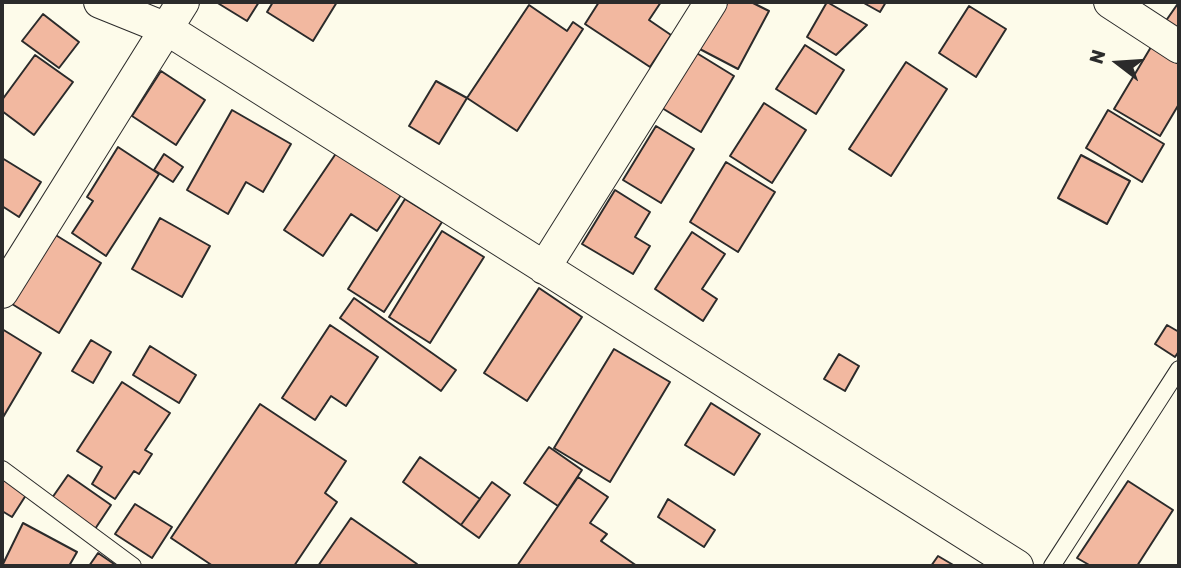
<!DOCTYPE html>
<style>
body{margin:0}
#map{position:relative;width:1181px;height:568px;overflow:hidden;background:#fdfbea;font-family:Rubik,sans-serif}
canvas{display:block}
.frame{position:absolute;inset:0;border:4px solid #2b2b2b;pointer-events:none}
.north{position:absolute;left:1083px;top:28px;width:70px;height:70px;-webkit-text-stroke:5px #fdfbea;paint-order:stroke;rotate:287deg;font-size:19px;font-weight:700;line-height:28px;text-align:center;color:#2b2b2b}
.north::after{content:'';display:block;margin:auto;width:24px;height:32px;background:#2b2b2b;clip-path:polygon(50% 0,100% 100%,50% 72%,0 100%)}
</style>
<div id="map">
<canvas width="1181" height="568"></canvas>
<div class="frame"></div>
<div class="north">N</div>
</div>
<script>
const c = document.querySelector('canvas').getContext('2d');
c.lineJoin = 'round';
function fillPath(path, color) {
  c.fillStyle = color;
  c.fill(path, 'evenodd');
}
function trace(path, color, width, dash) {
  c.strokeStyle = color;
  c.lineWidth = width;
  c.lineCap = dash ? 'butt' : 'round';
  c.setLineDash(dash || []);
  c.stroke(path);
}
const building = new Path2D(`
 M216 2H259L247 21Z
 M273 2H337L313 41 267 12Z
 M599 2H661L649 20 671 35 650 67 585 24Z
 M717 2H751L769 11 738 69 694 46Z
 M827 2 867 25 836 55 807 37Z
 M862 2H886L880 12Z
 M1179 2V36L1163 25Z
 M529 5 567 31 573 22 583 29 517 131 467 98Z
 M969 6 1006 29 976 77 939 53Z
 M43 14 79 42 59 68 22 41Z
 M805 45 844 70 816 114 776 89Z
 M1151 47 1179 64V104L1160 136 1114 109Z
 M695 52 734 76 701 132 662 108Z
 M35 55 73 82 34 135 2 111V100Z
 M906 62 947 89 891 176 849 149Z
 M161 71 205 100 176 145 132 116Z
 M436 81 467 98 439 144 409 126Z
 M764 103 806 130 772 183 730 156Z
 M232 110 291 144 263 192 246 182 228 214 187 190Z
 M1108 110 1164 144 1142 182 1086 148Z
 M656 126 694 149 661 203 623 180Z
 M118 147 159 174 106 256 72 233 93 201 87 197Z
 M339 149 403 192 377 231 351 214 323 256 284 230Z
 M164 154 183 167 173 182 154 170Z
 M1081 155 1130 181 1107 224 1058 198Z
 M2 158 41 182 19 217 2 206Z
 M726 162 775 192 738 252 690 222Z
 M615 190 650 212 635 237 650 246 633 274 582 244Z
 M405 199 442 222 384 312 348 289Z
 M160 218 210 246 182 297 132 269Z
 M442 231 484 257 430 343 389 317Z
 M692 232 725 254 702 289 717 299 703 321 655 289Z
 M54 234 101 263 59 333 12 304Z
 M539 288 582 317 527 401 484 373Z
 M354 298 456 370 441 391 340 318Z
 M330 325 378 357 346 406 331 396 315 420 282 398Z
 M1167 325 1179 332V351L1175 357 1155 344Z
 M2 329 41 353 2 419Z
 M91 340 111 352 93 383 72 371Z
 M150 346 196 375 179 403 133 375Z
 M614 349 670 382 610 482 554 448Z
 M839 354 859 366 845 391 824 379Z
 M122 382 170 413 145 450 152 454 139 474 134 471 115 499 92 484 102 467 77 451Z
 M711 403 760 434 734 475 685 445Z
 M260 404 346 461 325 493 337 502 294 566H213L171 538Z
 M549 447 582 470 558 506 524 483Z
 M420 457 480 499 461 525 403 482Z
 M68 475 111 505 95 529 52 498Z
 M2 477 28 492 12 517 2 511Z
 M578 477 608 497 590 523 607 534 601 541 637 566H517Z
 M1128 481 1173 510 1137 566H1091L1077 558Z
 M492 482 510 495 479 538 461 525Z
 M668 499 715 530 704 547 658 517Z
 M135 504 172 527 152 558 115 534Z
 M351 518 417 564 415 566H318Z
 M23 523 77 552 69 566H2Z
 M98 553 117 566H89Z
 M938 556 955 566H931Z`);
fillPath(building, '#f2b8a0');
trace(building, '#2b2b2b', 2);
const service = new Path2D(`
 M2 469 133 566
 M1052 566 1179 369`);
const minor = new Path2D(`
 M100 2 167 29 1017 566
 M1110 2 1179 47
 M544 268 711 2
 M2 292 183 2`);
trace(service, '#2b2b2b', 18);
trace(minor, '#2b2b2b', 34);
trace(service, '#fdfbea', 16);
trace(minor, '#fdfbea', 32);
</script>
